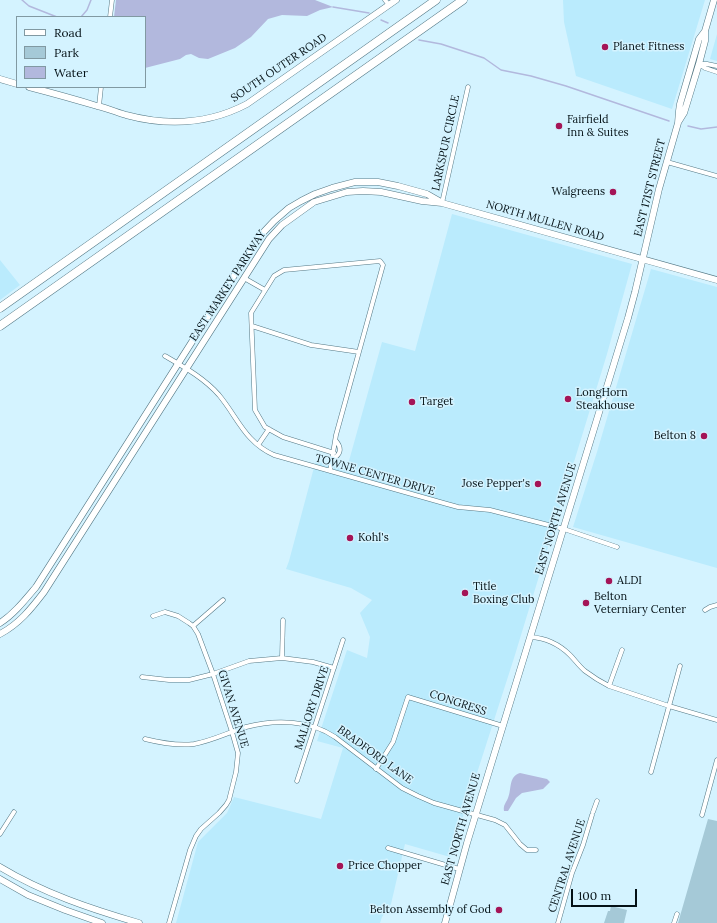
<!DOCTYPE html>
<style>
body{margin:0}
#map{position:relative;width:717px;height:923px;overflow:hidden;background:#d4f3ff;font-family:Lora,serif}
canvas{display:block}
.legend{position:absolute;left:16px;top:16px;width:130px;height:72px;box-sizing:border-box;background:#d4f3ff;border:1px solid #8199a2;margin:0;padding:5px 7px;list-style:none;font-size:12px;color:#041116}
.legend li{display:flex;align-items:center;gap:8px;height:20px}
.legend b{width:20px;border:1px solid #8199a2}
.scale{position:absolute;left:571px;top:889px;width:66px;height:18px;box-sizing:border-box;border:2px solid #041116;border-top:0;padding-left:5px;font-size:12px;line-height:14px;white-space:nowrap;color:#041116;-webkit-text-stroke:3px #d4f3ff;paint-order:stroke}
</style>
<div id="map">
<canvas width="717" height="923"></canvas>
<ul class="legend">
<li><b style="height:5px;background:#fff"></b>Road</li>
<li><b style="height:11px;background:#a5c9d7"></b>Park</li>
<li><b style="height:11px;background:#b2b8dd"></b>Water</li>
</ul>
<div class="scale">100 m</div>
</div>
<script>
const c = document.querySelector('canvas').getContext('2d');
c.lineJoin = 'round';
function fillPath(path, color) {
  c.fillStyle = color;
  c.fill(path, 'evenodd');
}
function trace(path, color, width, dash) {
  c.strokeStyle = color;
  c.lineWidth = width;
  c.lineCap = dash ? 'butt' : 'round';
  c.setLineDash(dash || []);
  c.stroke(path);
}
function drawText(font, color, halo, rows, align = 'center') {
  c.font = font + ' Lora,serif';
  c.lineWidth = 3;
  c.setLineDash([]);
  c.textBaseline = 'middle';
  c.strokeStyle = halo;
  c.fillStyle = color;
  for (const [text, x, y, turn = 0] of rows) {
    c.save();
    c.translate(x, y);
    c.rotate((+turn || 0) * Math.PI / 180);
    c.textAlign = isNaN(turn) ? turn : align;
    if (halo) c.strokeText(text, 0, 0);
    c.fillText(text, 0, 0);
    c.restore();
  }
}
fillPath(new Path2D(`
 M563 0H705L672 109 576 76 564 22Z
 M717 34V61L710 59Z
 M452 214 632 264 607 354 514 658 450 857 405 844 391 904 382 917 380 923H176L198 842 227 813 234 797 321 819 343 748 317 741 347 650 367 658 370 637 360 613 372 600 351 588 286 569 289 561 316 460 347 468 382 342 415 351Z
 M0 260 20 285 0 300Z
 M651 269 717 287V568L573 527 597 452Z`), '#baebfd');
fillPath(new Path2D(`
 M708 819 717 821V923H678Z
 M611 906 627 910 624 923H604L608 911H610Z`), '#a5c9d7');
fillPath(new Path2D(`
 M116 0H315L333 7 320 10 307 16 282 15 268 19 251 37 235 48 208 59 199 58 191 54 186 55 180 59 145 68V17H114Z
 M520 773 547 779 550 782 543 789 522 793 516 798 508 811H504C503 805 506 803 508 798 512 789 508 777 520 773Z`), '#b2b8dd');
trace(new Path2D(`
 M22 0 29 6 57 17
 M333 7 369 13
 M81 17 87 10 91 0
 M381 20 388 23
 M419 40 441 44 484 58 501 70 531 76 566 86 669 121
 M688 126 701 129 717 127`), '#b2b8dd', 1.5);
const street = new Path2D(`
 M385 0 389 5
 M110 17 112 0
 M699 64 705 68 717 72
 M699 64H707L717 66
 M99 106 101 87
 M667 162 717 176
 M442 203 468 87
 M244 278 265 290
 M252 326 311 345 359 352
 M165 356C184 367 204 378 219 395 238 418 245 442 274 455L447 504 458 507 490 510 564 529 617 547
 M258 445 269 429
 M333 459C341 454 342 448 336 441
 M330 471 336 435 383 265 380 261 284 270 274 276 251 313 255 410 265 427 283 437 334 453
 M705 610 710 607 717 605
 M153 616 165 612 178 616 189 623 193 626 198 634 213 674 232 732 238 753 236 772 229 800 226 805 219 813 201 829 196 836 190 850 169 923
 M193 626 223 600
 M530 637C546 638 559 644 570 655 575 660 579 666 585 671 593 677 601 682 609 686L669 706 717 720
 M282 658 283 620
 M142 677 169 680H189L213 674 249 661 282 658 313 662 334 668
 M609 686 622 650
 M145 739C161 743 177 746 194 744 212 741 229 732 246 727 275 719 310 720 335 737L402 788 418 796 434 803 495 820 505 825 520 844 527 850H536
 M376 769 393 742 408 697 503 726
 M651 772 680 666
 M297 781 343 640
 M593 812 597 801
 M702 815 717 760
 M0 834 14 812
 M388 848 459 869
 M558 923 572 873 583 845 592 815
 M674 923 677 914`);
const secondary = new Path2D(`
 M0 79 17 84
 M29 87C52 93 74 99 97 106 107 108 116 112 126 115 167 126 209 124 247 104L396 0
 M679 121 684 113 699 64 705 41V31L714 0
 M0 623C14 614 25 600 36 587L258 238 274 221 289 208 301 201 315 194 332 188 355 182H378L398 186 427 194 441 202
 M0 634C19 624 31 609 44 592L269 239 282 225 314 202 347 192 363 191 381 192 422 201 442 203 717 280
 M0 867C43 893 91 909 139 923
 M0 879 28 895 65 910 102 923
 M445 923 467 843 628 318 635 292 659 189 678 123 679 111 680 104 699 39 705 31`);
const highway = new Path2D(`
 M0 308 436 0
 M0 326 463 0`);
trace(street, '#547885', 5);
trace(secondary, '#547885', 7);
trace(highway, '#547885', 9);
trace(street, '#fff', 4);
trace(secondary, '#fff', 6);
trace(highway, '#fff', 8);
for (const [x, y, r, color] of [
 [605,47,4,"#a41457"],
 [559,126,4,"#a41457"],
 [613,192,4,"#a41457"],
 [568,399,4,"#a41457"],
 [412,402,4,"#a41457"],
 [704,436,4,"#a41457"],
 [538,484,4,"#a41457"],
 [350,538,4,"#a41457"],
 [609,581,4,"#a41457"],
 [465,593,4,"#a41457"],
 [586,603,4,"#a41457"],
 [340,866,4,"#a41457"],
 [499,910,4,"#a41457"]
]) {
  const dot = new Path2D();
  dot.arc(x, y, r, 0, 2 * Math.PI);
  c.fillStyle = color;
  c.fill(dot);
  trace(dot, '#d4f3ff', 1.5);
}
drawText('11px', '#041116', '#d4f3ff', [
 ["Planet Fitness",613,47],
 ["Fairfield",567,120],
 ["Inn & Suites",567,133],
 ["Walgreens",605,192,"right"],
 ["LongHorn",576,393],
 ["Steakhouse",576,406],
 ["Target",420,402],
 ["Belton 8",696,436,"right"],
 ["Jose Pepper's",530,484,"right"],
 ["Kohl's",358,538],
 ["ALDI",617,581],
 ["Title",473,587],
 ["Boxing Club",473,600],
 ["Belton",594,597],
 ["Veterniary Center",594,610],
 ["Price Chopper",348,866],
 ["Belton Assembly of God",491,910,"right"]
], 'left');
drawText('11px', '#041116', '#d4f3ff', [
 ["SOUTH OUTER ROAD",279,68,-34],
 ["LARKSPUR CIRCLE",446,143,-78],
 ["EAST 171ST STREET",650,188,-76],
 ["NORTH MULLEN ROAD",545,221,16],
 ["EAST MARKEY PARKWAY",228,286,-57],
 ["TOWNE CENTER DRIVE",375,475,16],
 ["EAST NORTH AVENUE",556,519,-73],
 ["CONGRESS",458,703,18],
 ["MALLORY DRIVE",312,708,-72],
 ["GIVAN AVENUE",233,709,73],
 ["BRADFORD LANE",375,755,36],
 ["EAST NORTH AVENUE",461,829,-74],
 ["CENTRAL AVENUE",567,866,-72]
]);
</script>
